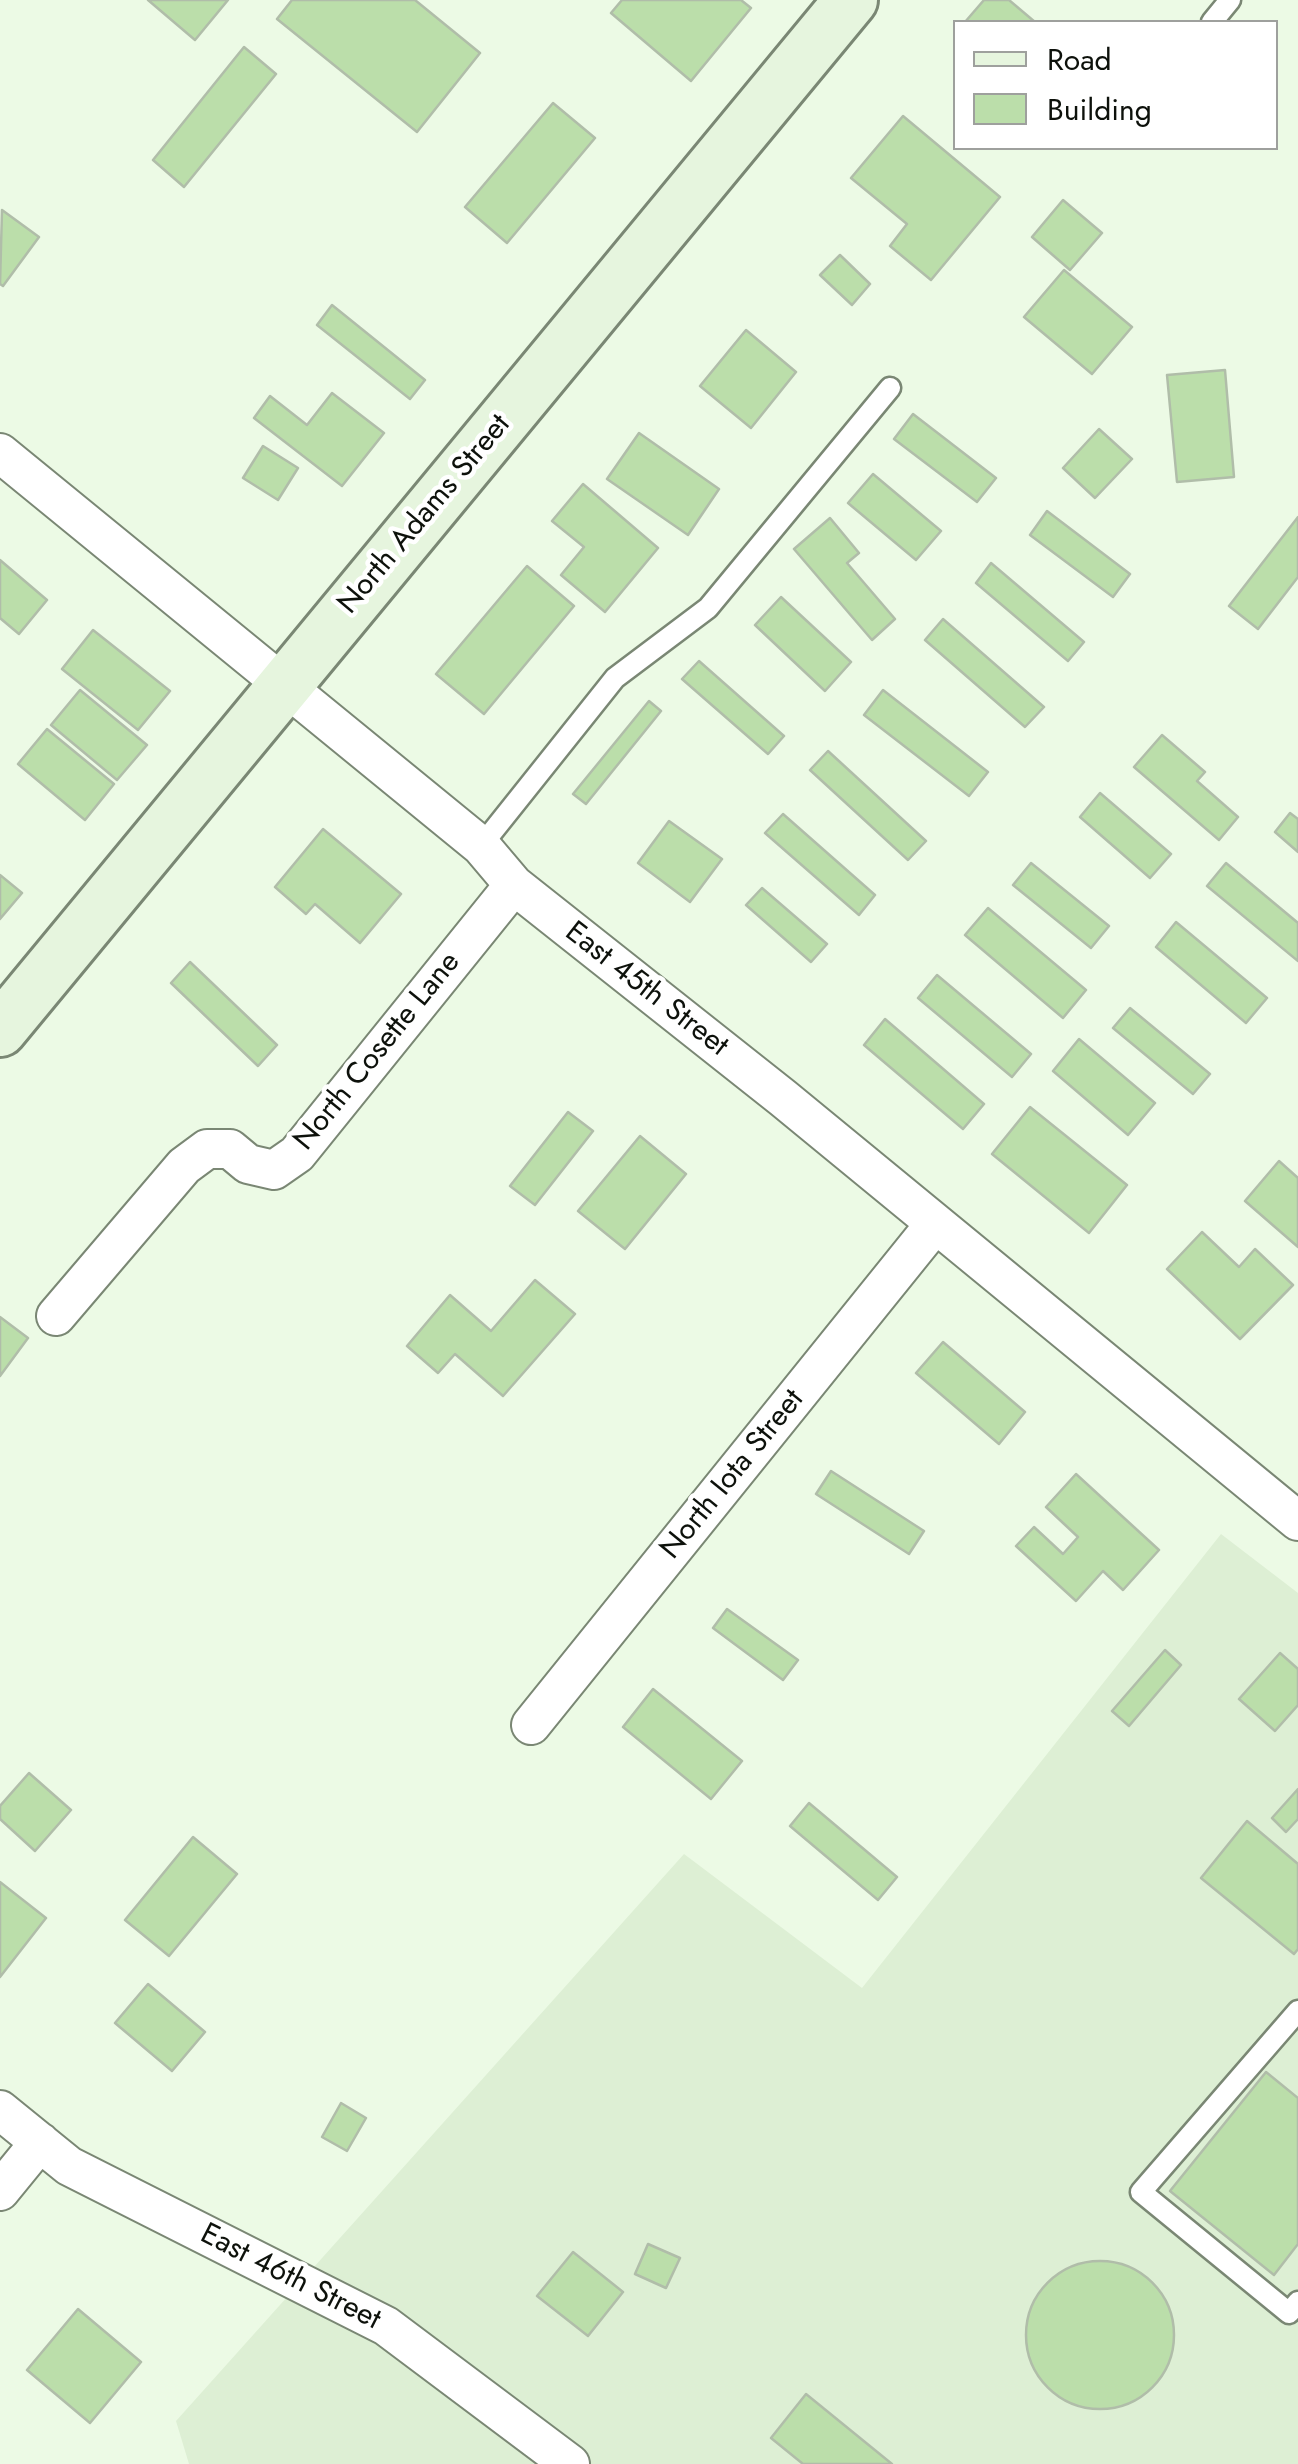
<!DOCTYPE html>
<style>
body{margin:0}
#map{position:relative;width:1298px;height:2464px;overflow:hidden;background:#ecfae5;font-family:Jost,sans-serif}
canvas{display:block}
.legend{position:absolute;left:953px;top:20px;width:325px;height:130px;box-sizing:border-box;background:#fff;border:2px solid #9ea09d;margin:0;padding:12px 18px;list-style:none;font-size:30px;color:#0d110b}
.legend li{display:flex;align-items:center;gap:20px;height:50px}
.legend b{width:50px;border:2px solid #9ea09d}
</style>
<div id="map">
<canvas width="1298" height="2464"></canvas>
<ul class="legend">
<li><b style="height:12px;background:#e6f5de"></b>Road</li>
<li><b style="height:28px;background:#bbdeaa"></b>Building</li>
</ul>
</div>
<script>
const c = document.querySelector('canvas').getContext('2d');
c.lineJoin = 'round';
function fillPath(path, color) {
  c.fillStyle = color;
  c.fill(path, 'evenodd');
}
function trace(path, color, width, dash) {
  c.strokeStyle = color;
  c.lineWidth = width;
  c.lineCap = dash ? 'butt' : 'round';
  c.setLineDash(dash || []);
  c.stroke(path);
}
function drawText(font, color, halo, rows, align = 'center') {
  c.font = font + ' Jost,sans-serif';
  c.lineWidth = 9;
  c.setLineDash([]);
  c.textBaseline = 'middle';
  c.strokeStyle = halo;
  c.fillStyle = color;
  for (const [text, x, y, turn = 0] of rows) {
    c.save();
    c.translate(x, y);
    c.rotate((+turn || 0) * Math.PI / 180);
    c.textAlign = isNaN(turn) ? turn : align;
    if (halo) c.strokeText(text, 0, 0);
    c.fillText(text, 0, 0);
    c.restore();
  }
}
fillPath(new Path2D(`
 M1221 1534 1298 1593V2464H189L176 2421 684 1854 862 1988Z`), '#ddefd4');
const building = new Path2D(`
 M148 0H228L195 40Z
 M292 0H415L480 53 417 132 277 19Z
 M622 0H741L751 8 691 81 611 13Z
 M984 0H1009L1035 22H965Z
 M244 47 276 74 184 187 153 160Z
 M553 103 595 138 507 243 465 207Z
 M903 116 1000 197 931 280 890 246 907 224 851 178Z
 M1063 200 1102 233 1070 270 1032 237Z
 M2 210 39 237 3 286 0 284Z
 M840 255 870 284 852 305 820 275Z
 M1064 270 1132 327 1092 374 1024 317Z
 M332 305 425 380 410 399 317 325Z
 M746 330 796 372 751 428 700 386Z
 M1225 370 1234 477 1177 482 1167 375Z
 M332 393 384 433 342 486 254 418 270 396 307 425Z
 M913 414 996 478 977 502 894 439Z
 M1099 429 1132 459 1095 498 1063 468Z
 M639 433 719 489 688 535 607 479Z
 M263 446 298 468 278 500 243 478Z
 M873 474 941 531 916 560 848 503Z
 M583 484 658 548 605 612 561 575 584 547 552 521Z
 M1047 511 1130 574 1113 597 1030 535Z
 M1298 517V577L1258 629 1229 606Z
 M830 518 859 553 847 563 895 619 872 640 794 549Z
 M0 560 47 600 19 634 0 618Z
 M991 563 1084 642 1068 661 976 583Z
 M527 566 574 606 484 714 436 674Z
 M781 597 851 662 825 691 755 625Z
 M943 619 1044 707 1025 727 925 640Z
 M93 630 170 691 138 730 62 669Z
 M699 661 784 736 768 754 682 679Z
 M80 690 147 745 117 780 51 725Z
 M883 690 988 772 969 796 864 715Z
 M649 701 661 711 586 804 573 794Z
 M47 729 114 784 85 820 18 764Z
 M1162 735 1205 772 1197 781 1238 817 1219 840 1134 767Z
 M828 751 926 841 908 860 810 770Z
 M1100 793 1171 854 1150 878 1080 817Z
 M1290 813 1298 819V852L1275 832Z
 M783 814 875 895 859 915 765 833Z
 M669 821 722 859 690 902 638 863Z
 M323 829 401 894 360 943 315 904 306 914 275 887Z
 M1031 863 1109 926 1091 948 1013 885Z
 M1226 863 1298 923V961L1207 886Z
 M0 875 22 893 0 919Z
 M762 888 827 944 811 962 746 905Z
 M988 908 1086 990 1063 1018 965 935Z
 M1176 922 1267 998 1246 1023 1156 947Z
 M190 962 277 1045 258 1066 171 983Z
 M937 975 1031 1054 1012 1077 918 998Z
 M1130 1008 1210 1074 1193 1094 1113 1028Z
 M885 1019 984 1104 963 1129 864 1045Z
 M1079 1039 1155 1103 1128 1135 1053 1071Z
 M1030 1107 1127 1185 1089 1233 992 1154Z
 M568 1112 593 1131 535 1205 510 1186Z
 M640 1136 686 1174 625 1249 578 1211Z
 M1279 1161 1298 1178V1247L1245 1201Z
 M1202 1232 1239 1267 1255 1249 1293 1285 1240 1339 1167 1269Z
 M535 1280 575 1314 503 1396 455 1354 438 1373 407 1346 450 1295 491 1331Z
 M0 1317 28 1338 0 1376Z
 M943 1342 1025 1412 999 1444 916 1373Z
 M831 1471 924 1531 909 1554 816 1494Z
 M1076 1474 1159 1550 1123 1590 1103 1571 1076 1601 1016 1546 1034 1527 1063 1554 1078 1537 1046 1507Z
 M727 1609 798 1660 783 1680 713 1628Z
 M1165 1650 1181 1665 1129 1726 1112 1711Z
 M1280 1653 1298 1669V1705L1275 1731 1239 1699Z
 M653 1689 742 1761 711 1799 623 1727Z
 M29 1773 71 1810 35 1851 0 1819V1806Z
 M1298 1789V1819L1286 1832 1272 1818Z
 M809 1803 897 1877 878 1900 790 1826Z
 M1247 1821 1298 1864V1949L1294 1954 1201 1878Z
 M193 1837 237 1874 169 1956 125 1920Z
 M0 1882 46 1918 0 1977Z
 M148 1984 205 2032 172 2071 115 2023Z
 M1266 2072 1298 2098V2244L1274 2275 1170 2191Z
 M341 2103 366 2118 347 2151 322 2137Z
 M648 2244 680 2258 666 2288 635 2274Z
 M573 2252 623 2292 588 2336 537 2296Z
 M1026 2335a74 74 0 1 1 148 0a74 74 0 1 1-148 0Z
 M78 2309 141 2362 90 2423 27 2370Z
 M806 2394 892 2464H803L771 2438Z`);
fillPath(building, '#bbdeaa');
trace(building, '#b0bda9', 2.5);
const lane = new Path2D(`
 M1212 22 1230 0
 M481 846 615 678 708 608 890 388
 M1298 2011 1141 2192 1289 2313 1298 2302`);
const street = new Path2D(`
 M0 453 481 846 514 885 783 1098 1298 1521
 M56 1316 184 1166 207 1149H230L248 1164 274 1170 297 1154 514 885
 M531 1725 935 1224
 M0 2110 69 2166 386 2326 570 2464
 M0 2191 40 2142`);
const secondary = new Path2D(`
 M0 1030 851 0`);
trace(lane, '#7a8774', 25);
trace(street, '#7a8774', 42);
trace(secondary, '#7a8774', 58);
trace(lane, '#fff', 20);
trace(street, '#fff', 38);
trace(secondary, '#e6f5de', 52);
drawText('30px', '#0d110b', '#fff', [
 ["North Adams Street",425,515,-50],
 ["East 45th Street",646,990,38],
 ["North Cosette Lane",378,1052,-51],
 ["North Iota Street",733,1475,-51],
 ["East 46th Street",290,2278,27]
]);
</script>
